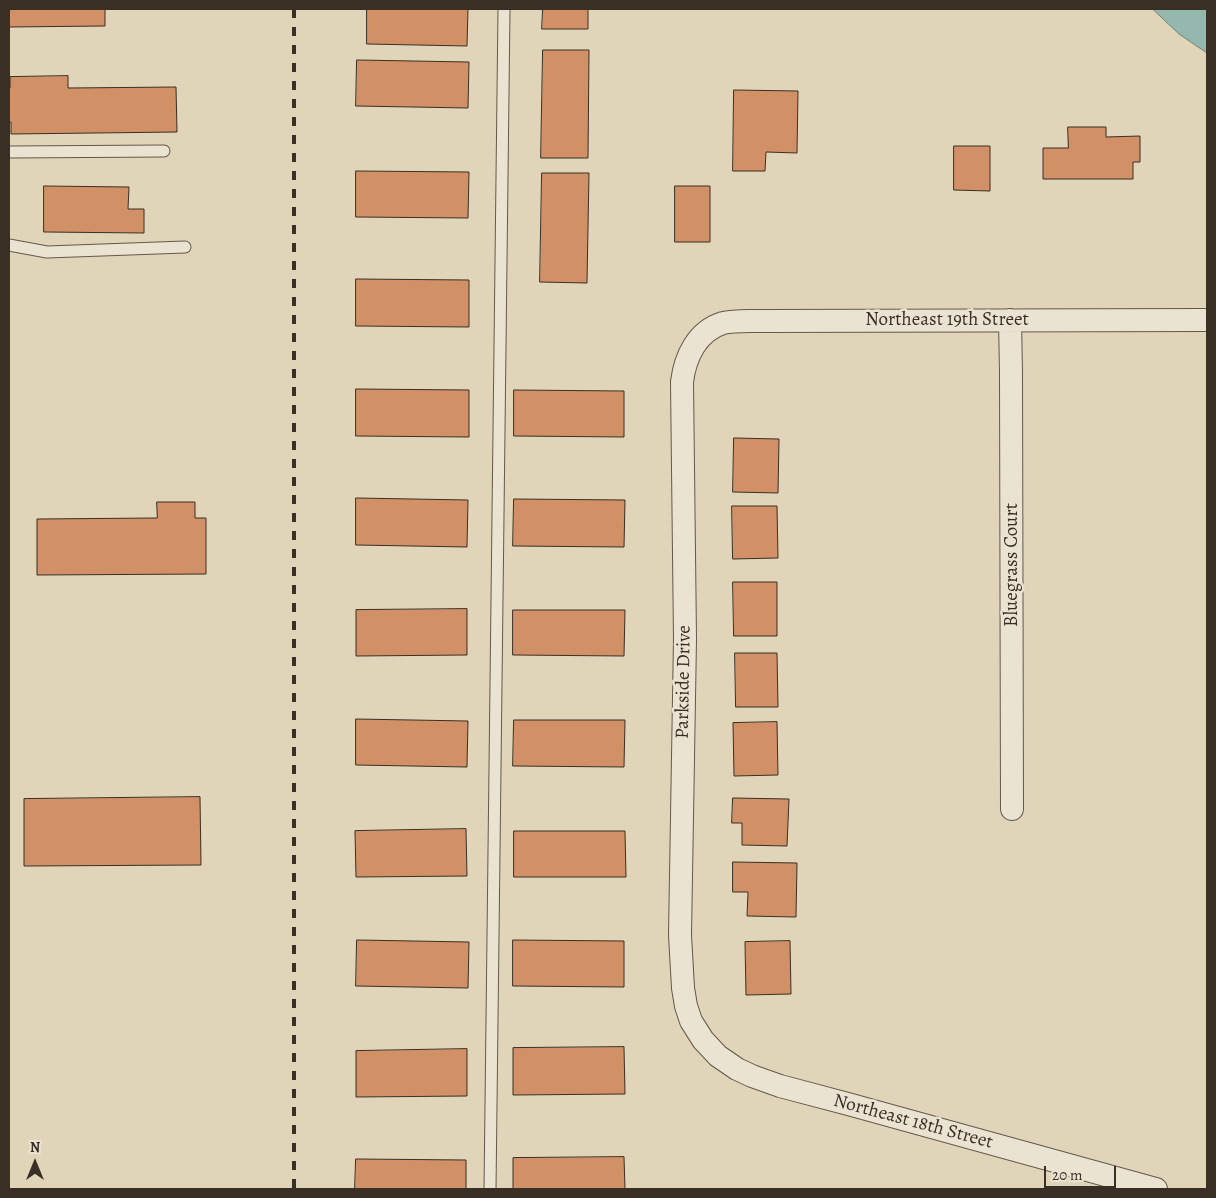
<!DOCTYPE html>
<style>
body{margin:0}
#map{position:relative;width:1216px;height:1198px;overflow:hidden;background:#e0d4b9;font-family:Alegreya,serif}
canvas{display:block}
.frame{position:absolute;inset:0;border:10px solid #3a2f25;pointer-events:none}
.north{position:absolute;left:10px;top:1138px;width:50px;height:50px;-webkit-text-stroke:4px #ebe3d2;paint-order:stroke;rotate:0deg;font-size:14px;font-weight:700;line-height:20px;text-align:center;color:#3a2f25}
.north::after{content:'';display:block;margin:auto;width:18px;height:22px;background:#3a2f25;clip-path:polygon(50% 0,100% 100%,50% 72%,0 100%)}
.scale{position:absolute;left:1044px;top:1166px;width:72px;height:22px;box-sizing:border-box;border:2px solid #3a2f25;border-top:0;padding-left:6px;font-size:15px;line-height:18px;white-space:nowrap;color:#3a2f25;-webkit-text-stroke:4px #ebe3d2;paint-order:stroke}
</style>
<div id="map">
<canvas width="1216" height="1198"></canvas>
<div class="frame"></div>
<div class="north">N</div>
<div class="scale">20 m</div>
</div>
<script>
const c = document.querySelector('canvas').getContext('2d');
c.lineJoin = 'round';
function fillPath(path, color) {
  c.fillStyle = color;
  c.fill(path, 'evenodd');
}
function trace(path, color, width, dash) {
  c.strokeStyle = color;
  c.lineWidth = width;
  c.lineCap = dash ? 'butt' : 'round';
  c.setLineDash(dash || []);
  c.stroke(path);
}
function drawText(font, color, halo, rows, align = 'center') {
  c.font = font + ' Alegreya,serif';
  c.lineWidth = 5;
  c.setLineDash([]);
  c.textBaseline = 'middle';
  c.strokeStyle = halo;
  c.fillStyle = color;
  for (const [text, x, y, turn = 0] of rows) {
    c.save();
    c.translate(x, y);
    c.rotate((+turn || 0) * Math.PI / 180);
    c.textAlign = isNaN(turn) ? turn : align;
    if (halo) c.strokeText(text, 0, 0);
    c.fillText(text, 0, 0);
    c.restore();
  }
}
const water = new Path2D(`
 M1153 9H1207V53L1179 34Z`);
fillPath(water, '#94b8ae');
trace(water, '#708177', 1);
const building = new Path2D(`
 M9 9H105V26L9 27Z
 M367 9H468L467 46 367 44Z
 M543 9H588V29H542Z
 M543 50H589L588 158H541Z
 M357 60 469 62 468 108 356 106Z
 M68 76V88L176 87 177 132 11 134V122H9V88H10V77Z
 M734 90 798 91 797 153 766 152 765 171H733Z
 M1068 127H1106V137L1140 136V162H1133V179H1043V148H1068Z
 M954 146H990V191L954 190Z
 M356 171 469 172 468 218 356 217Z
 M542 173H589L587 283 540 282Z
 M44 186 129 187 128 209H144V233L44 232Z
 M675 186H710V242H675Z
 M356 279 469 280V327L356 326Z
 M356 389 469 390V437L356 436Z
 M514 390 624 391V437L514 436Z
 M734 438 779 439 778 493 733 492Z
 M356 498 468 500 467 547 356 545Z
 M514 499 625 500 624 547 513 546Z
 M157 502H195V518H206V574L37 575V519L157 518Z
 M732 506H777L778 558 733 559Z
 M733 582H777V636H734Z
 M467 609V655L356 656V610Z
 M513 610H625L624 656 513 655Z
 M735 653H777L778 707H736Z
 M356 719 468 721 467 767 356 765Z
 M514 720H625L624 767 513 766Z
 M777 722 778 775 734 776 733 723Z
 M200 797 201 865 24 866V799Z
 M733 798 789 799 787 846 742 845V823H732Z
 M466 829 467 876 356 877 355 831Z
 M514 831H625L626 877H514Z
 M733 862 797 863 796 917 747 916 748 892H733Z
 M357 940 469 942 468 988 356 986Z
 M513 940 624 941V987L513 986Z
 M790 941 791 994 746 995 745 942Z
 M624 1047 625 1094 513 1095V1048Z
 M467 1049V1096L356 1097V1051Z
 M624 1157 625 1189H513V1158Z
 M356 1159 466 1160V1189H355Z`);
fillPath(building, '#d19065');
trace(building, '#3a2f25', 1);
const service = new Path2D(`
 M9 152 164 151
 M9 245 47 252 185 247
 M490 1189 504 9`);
const minor = new Path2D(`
 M1010 320 1011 373 1012 809
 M1156 1189 848 1104 780 1086 752 1076 737 1069 718 1056 703 1040 691 1021 686 1006 683 988 680 935 685 639 682 382C685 357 697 331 723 323 734 320 751 321 763 321L1207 320`);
trace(service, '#64584a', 13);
trace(minor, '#64584a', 24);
trace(service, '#ebe3d2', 11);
trace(minor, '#ebe3d2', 22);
trace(new Path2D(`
 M294 9V1189`), '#3a2f25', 4, [9, 9]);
drawText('19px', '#3a2f25', '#ebe3d2', [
 ["Northeast 19th Street",947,320],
 ["Bluegrass Court",1012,565,-90],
 ["Parkside Drive",684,682,-89],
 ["Northeast 18th Street",913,1122,15]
]);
</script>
